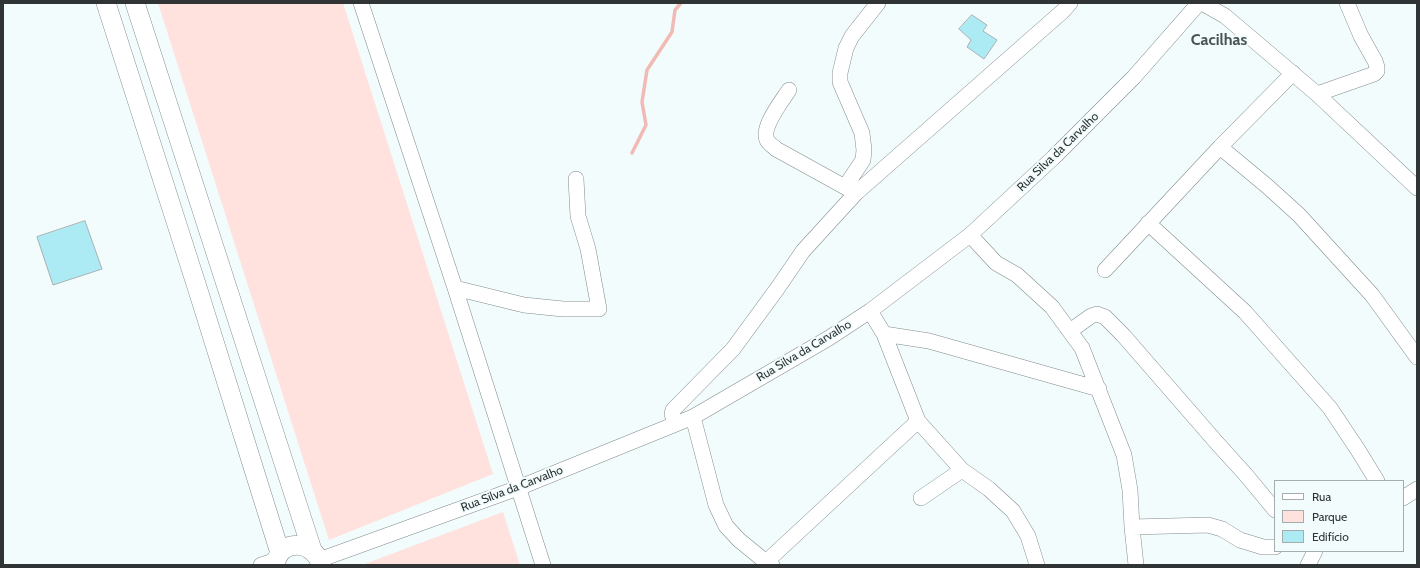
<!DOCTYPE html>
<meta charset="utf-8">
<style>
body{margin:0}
#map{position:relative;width:1420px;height:568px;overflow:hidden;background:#f2fcfd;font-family:Cabin,sans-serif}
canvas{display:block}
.frame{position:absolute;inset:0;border:4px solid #313435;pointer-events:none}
.legend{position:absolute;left:1274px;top:480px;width:130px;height:72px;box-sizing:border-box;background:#f2fcfd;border:1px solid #a5acad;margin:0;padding:5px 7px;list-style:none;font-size:12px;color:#313435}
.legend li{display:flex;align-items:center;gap:8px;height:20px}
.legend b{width:20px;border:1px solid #a5acad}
</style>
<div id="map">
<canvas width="1420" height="568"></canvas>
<div class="frame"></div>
<ul class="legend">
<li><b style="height:5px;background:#fff"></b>Rua</li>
<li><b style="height:11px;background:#ffe1dd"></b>Parque</li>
<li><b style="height:11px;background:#acebf4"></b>Edifício</li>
</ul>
</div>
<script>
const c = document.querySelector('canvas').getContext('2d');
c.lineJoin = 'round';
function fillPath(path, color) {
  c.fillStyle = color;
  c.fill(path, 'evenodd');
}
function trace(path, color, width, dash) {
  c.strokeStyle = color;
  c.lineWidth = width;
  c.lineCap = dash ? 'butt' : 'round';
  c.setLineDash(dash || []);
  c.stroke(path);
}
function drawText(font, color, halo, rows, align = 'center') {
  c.font = font + ' Cabin,sans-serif';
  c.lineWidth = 4;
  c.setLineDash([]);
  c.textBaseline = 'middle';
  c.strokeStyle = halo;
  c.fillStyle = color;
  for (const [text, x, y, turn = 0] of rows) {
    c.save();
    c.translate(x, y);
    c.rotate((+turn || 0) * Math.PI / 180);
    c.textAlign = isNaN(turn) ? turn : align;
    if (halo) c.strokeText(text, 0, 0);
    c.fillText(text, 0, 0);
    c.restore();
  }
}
fillPath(new Path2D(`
 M158 3H343L493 474 329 540Z
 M503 512 520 565H362Z`), '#ffe1dd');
trace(new Path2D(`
 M632 153 646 125 642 102 647 70 672 32 675 10 681 3`), '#f1bab5', 3.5);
const building = new Path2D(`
 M972 15 987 25 983 31 997 40 984 59 967 47 971 40 959 29Z
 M85 221 102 269 53 285 37 237Z`);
fillPath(building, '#acebf4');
trace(building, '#a8b1b2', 1);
const minor = new Path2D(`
 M361 3 455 288 543 565
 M1202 3 1225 16 1317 94 1417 188
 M789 90C782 101 761 127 767 140 769 144 773 146 776 149L854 192
 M1317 94 1374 74 1377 71V67L1375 61 1361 36 1347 3
 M1220 147 1267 186 1299 215 1372 295 1417 357
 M845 187 863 160 864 150 862 133 840 82V73L846 48 852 36 878 3
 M1148 223 1245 312 1330 408 1358 450 1377 481
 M970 235 996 263 1017 275 1052 307 1082 348 1124 455 1130 490 1132 527 1136 565
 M1105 270 1220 147 1293 73
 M455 288 524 305 563 309H599L588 249 578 216 576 179
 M870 311 884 334 918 421 962 470 989 489 1013 511 1028 536 1037 565
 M1070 331 1091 316 1097 314 1105 317 1123 335 1217 443 1246 475 1275 510
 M884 334 929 341 1099 389
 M693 417 716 505 726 526 739 540 766 562 772 565
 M676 424 672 414 673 410 733 349 777 289 803 251 856 193 1063 11 1070 3
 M921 498 962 470
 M1403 498 1417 489
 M1132 527 1208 525 1222 529 1240 540 1263 547H1275
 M319 560 518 488 693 417 829 338 870 311 970 235 1053 158 1134 77 1199 3
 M766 562 918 421
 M261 565 276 560
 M1308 565 1315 551`);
const major = new Path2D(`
 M106 3 197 287 280 553
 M135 3 312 550
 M275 564C281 538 314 540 321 565`);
trace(minor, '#828b8c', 16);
trace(major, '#828b8c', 20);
trace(minor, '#fff', 15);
trace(major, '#fff', 19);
drawText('12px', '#313435', '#f2fcfd', [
 ["Rua Silva da Carvalho",1058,152,-44],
 ["Rua Silva da Carvalho",804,351,-31],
 ["Rua Silva da Carvalho",512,489,-21]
]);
drawText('bold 16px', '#4c5456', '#f2fcfd', [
 ["Cacilhas",1219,40]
]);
</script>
